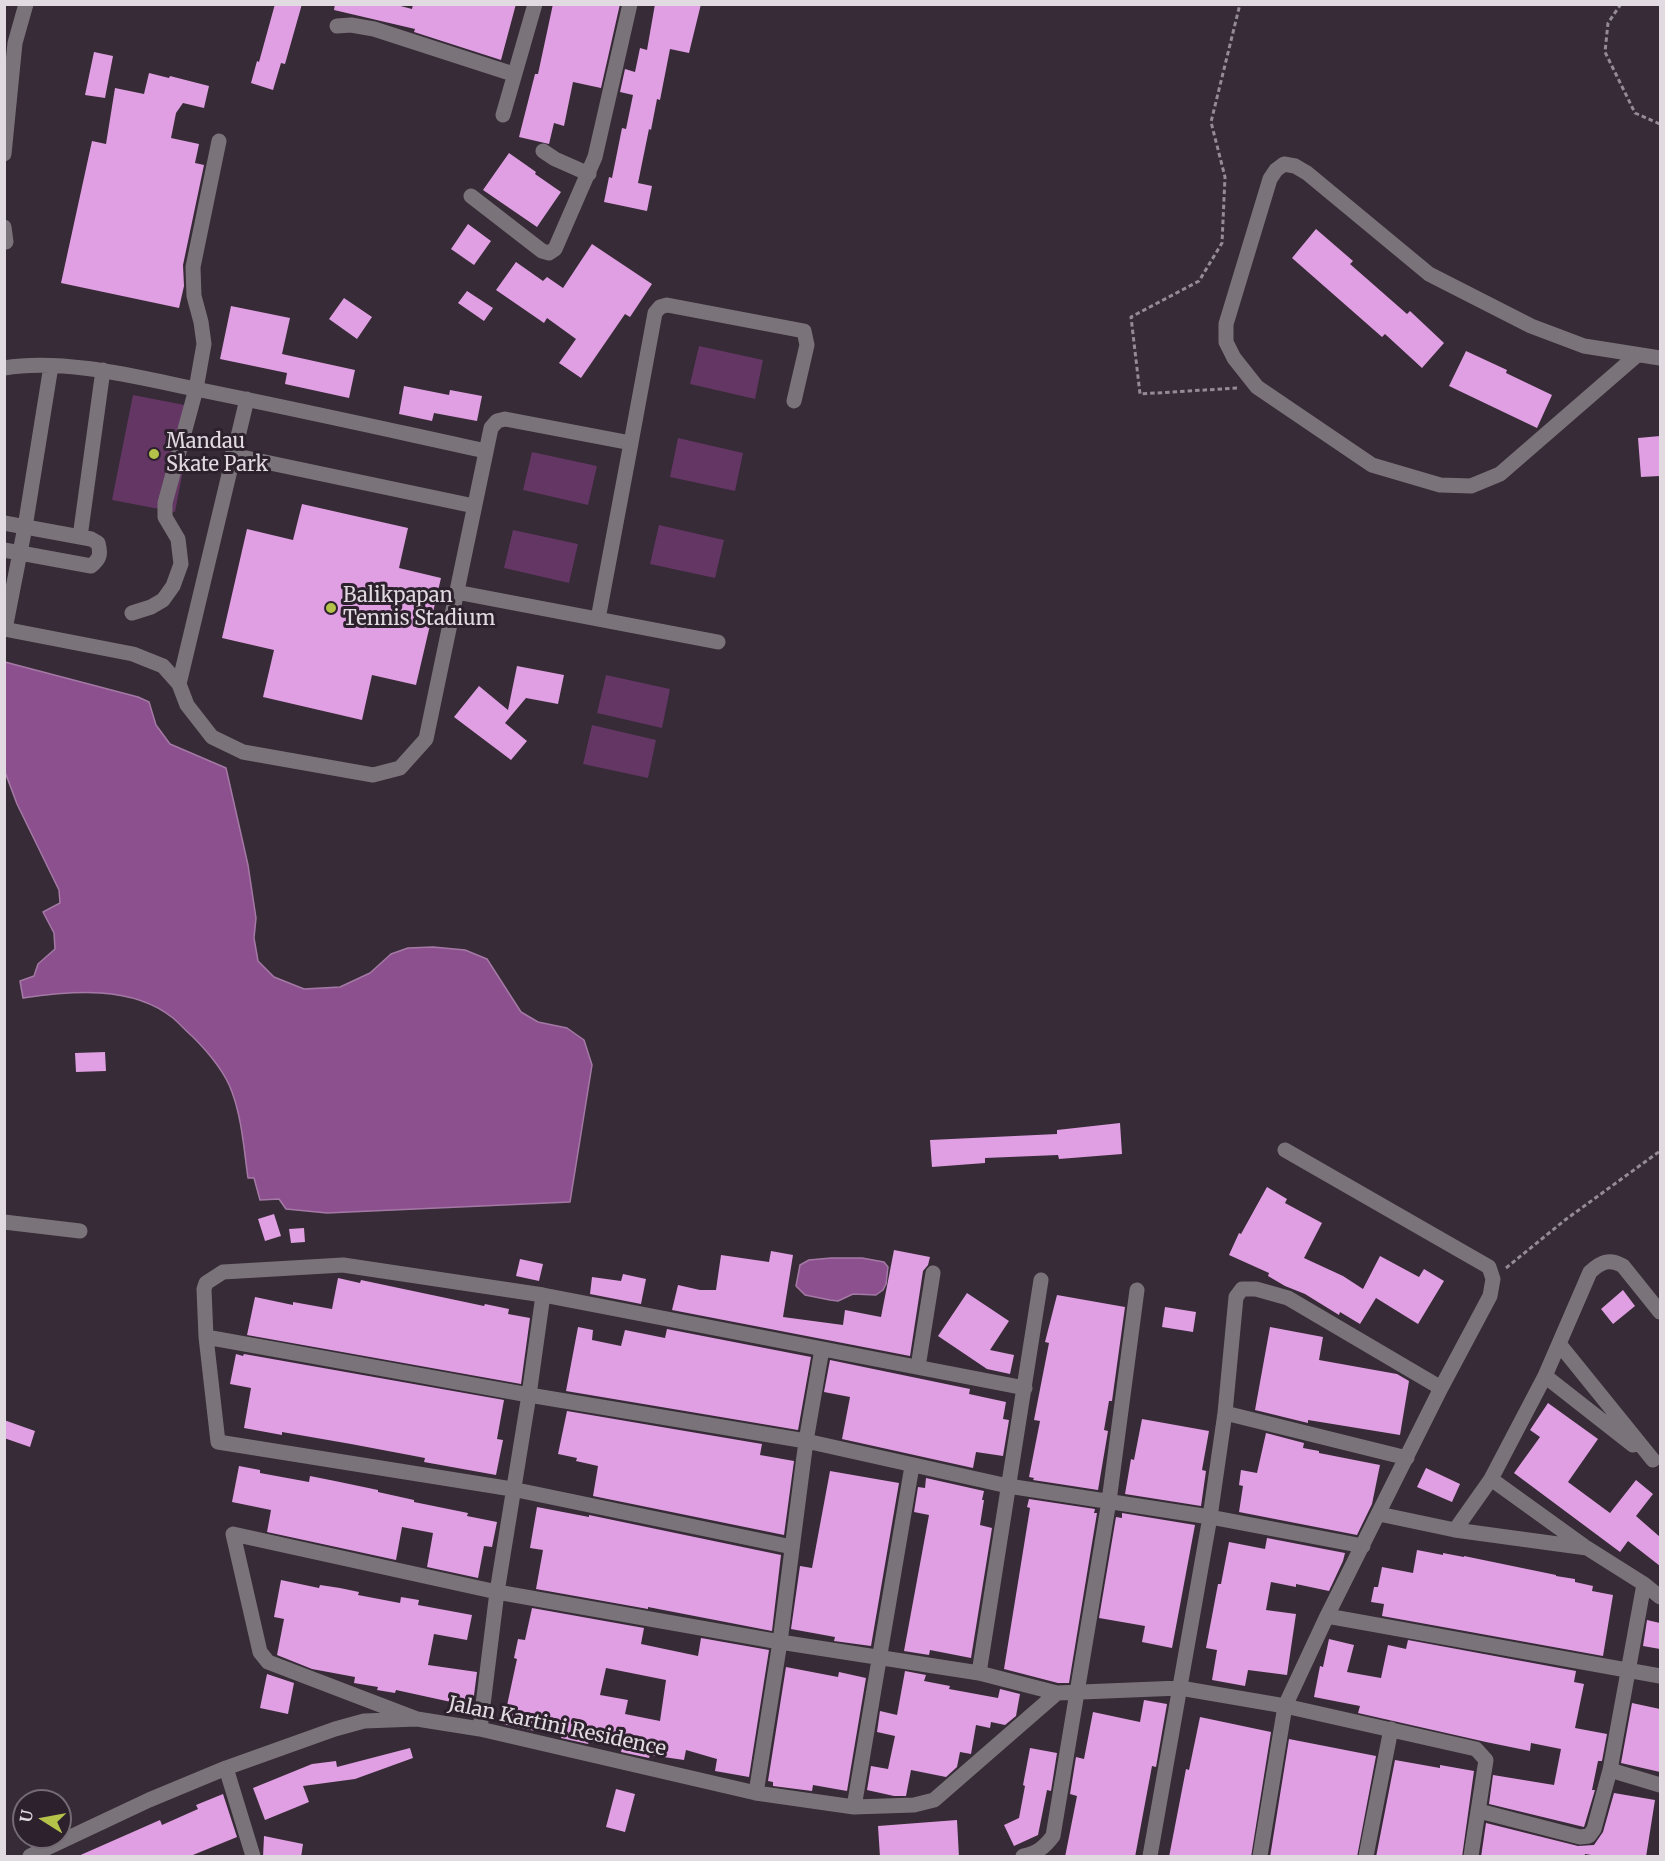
<!DOCTYPE html>
<style>
body{margin:0}
#map{position:relative;width:1665px;height:1861px;overflow:hidden;background:#362b36;font-family:Merriweather,serif}
canvas{display:block}
.frame{position:absolute;inset:0;border:6px solid #e1dae1;pointer-events:none}
.north{position:absolute;left:12px;top:1789px;width:60px;height:60px;box-sizing:border-box;background:#2c212c;border:2px solid #746b74;border-radius:50%;rotate:281deg;font-size:16px;font-weight:700;line-height:24px;text-align:center;color:#e1dae1}
.north::after{content:'';display:block;margin:auto;width:21px;height:27px;background:#b4c24a;clip-path:polygon(50% 0,100% 100%,50% 72%,0 100%)}
</style>
<div id="map">
<canvas width="1665" height="1861"></canvas>
<div class="frame"></div>
<div class="north">U</div>
</div>
<script>
const c = document.querySelector('canvas').getContext('2d');
c.lineJoin = 'round';
function fillPath(path, color) {
  c.fillStyle = color;
  c.fill(path, 'evenodd');
}
function trace(path, color, width, dash) {
  c.strokeStyle = color;
  c.lineWidth = width;
  c.lineCap = dash ? 'butt' : 'round';
  c.setLineDash(dash || []);
  c.stroke(path);
}
function drawText(font, color, halo, rows, align = 'center') {
  c.font = font + ' Merriweather,serif';
  c.lineWidth = 6;
  c.setLineDash([]);
  c.textBaseline = 'middle';
  c.strokeStyle = halo;
  c.fillStyle = color;
  for (const [text, x, y, turn = 0] of rows) {
    c.save();
    c.translate(x, y);
    c.rotate((+turn || 0) * Math.PI / 180);
    c.textAlign = isNaN(turn) ? turn : align;
    if (halo) c.strokeText(text, 0, 0);
    c.fillText(text, 0, 0);
    c.restore();
  }
}
fillPath(new Path2D(`
 M699 346 763 360 755 399 690 384Z
 M133 395 195 407 175 512 112 500Z
 M678 438 743 453 735 491 670 477Z
 M532 452 597 466 588 505 523 490Z
 M659 525 724 540 715 578 650 564Z
 M513 530 578 544 569 583 504 568Z
 M606 675 670 689 662 728 597 713Z
 M592 725 656 740 648 778 583 764Z`), '#633664');
const water = new Path2D(`
 M5 662 138 697 149 702 156 725 170 744 226 768 248 865 256 918 254 938 258 961 274 977 304 989 340 987 370 973 391 954 408 948 433 947 465 950 487 959 521 1012 538 1022 567 1028 584 1040 592 1065 570 1202 327 1213 286 1209 279 1199 260 1200 254 1178H248C244 1150 242 1119 232 1092 225 1072 208 1052 193 1037 186 1031 180 1024 173 1018 132 985 71 991 23 998L20 981 34 976 38 964 55 949 54 933 43 912 60 903 59 890 17 804 5 772Z
 M831 1258H862L884 1262 888 1267 886 1284 883 1290 876 1295 853 1294 838 1301 830 1300 805 1295 796 1286 800 1265 809 1260Z`);
fillPath(water, '#8b508d');
trace(water, '#a579a6', 1.5);
fillPath(new Path2D(`
 M275 4H302L285 64 281 63 273 90 251 83 257 61 259 62Z
 M335 4H393L412 9 413 4H516L501 60 414 32 415 29 334 10Z
 M553 4H620L601 88 573 82 564 126 554 123 549 144 519 137 535 74H538Z
 M655 4H701L689 53 670 49 660 100 657 99 651 130 649 129 638 183 652 186 647 211 604 202 609 177 612 178 622 128 626 129 633 95 620 92 625 69 635 72 640 48 647 50Z
 M94 52 113 56 105 98 85 95Z
 M149 73 169 78 170 76 209 86 204 108 183 103 176 113 171 138 199 144 195 163 204 165 183 265 184 286 179 308 61 283 92 141 106 144 115 88 144 94Z
 M509 153 536 172 535 174 561 192 537 227 483 190Z
 M468 224 491 241 474 265 451 249Z
 M1316 229 1353 261 1350 264 1407 314 1410 311 1444 343 1422 368 1385 334 1382 337 1292 258Z
 M592 244 652 284 630 317 625 314 581 378 559 363 576 339 547 318 544 323 496 290 516 262 543 281 547 277 563 288Z
 M467 291 493 308 484 321 458 303Z
 M344 298 372 317 357 339 329 319Z
 M231 306 290 318 282 354 355 370 349 398 285 384 287 373 220 359Z
 M1466 351 1507 370 1506 373 1552 395 1537 428 1449 386Z
 M404 386 449 395 450 390 482 396 477 421 434 413 432 421 399 414Z
 M1660 436V476L1641 477 1638 438Z
 M302 504 408 528 399 568 441 578 416 685 372 675 362 720 263 697 274 650 222 638 247 529 293 540Z
 M517 666 564 675 558 704 526 698 505 723 527 741 511 760 454 717 479 686 508 710Z
 M105 1052 106 1071 76 1072 75 1053Z
 M1120 1123 1122 1154 1059 1159 1058 1155 985 1158V1163L932 1167 930 1140 1057 1134V1130Z
 M1267 1187 1287 1199 1285 1203 1322 1223 1304 1258 1343 1276 1363 1289 1380 1256 1419 1277 1424 1269 1444 1281 1418 1324 1376 1298 1360 1324 1340 1312 1339 1315 1305 1294 1285 1286 1268 1276 1269 1273 1229 1255 1239 1233 1241 1234Z
 M274 1214 281 1236 265 1241 258 1219Z
 M304 1228 305 1242 291 1243 289 1229Z
 M894 1250 930 1257 928 1265 923 1271 910 1356 672 1310 678 1285 700 1290H716L721 1255 769 1262 771 1251 793 1255 783 1317 843 1325 845 1310 881 1317Z
 M520 1259 543 1264 539 1281 516 1276Z
 M623 1274 646 1279 641 1304 590 1294 592 1277 621 1281Z
 M338 1278 360 1283 361 1280 484 1306 485 1304 509 1309 508 1314 530 1318 521 1384 247 1335 255 1297 293 1305V1302L332 1309Z
 M1623 1290 1635 1306 1613 1324 1601 1309Z
 M967 1293 1009 1321 990 1350 1014 1355 1010 1374 987 1369 938 1336Z
 M1057 1295 1125 1307 1112 1401H1109L1104 1430 1108 1431 1098 1490 1033 1480 1034 1478 1029 1477 1040 1421 1034 1420 1049 1343 1045 1342Z
 M1165 1307 1196 1312 1193 1332 1162 1327Z
 M578 1327 593 1330 592 1340 621 1346 625 1330 665 1338 667 1329 811 1357 798 1430 566 1391Z
 M1270 1327 1323 1337 1319 1360 1397 1374 1409 1381 1400 1435 1308 1420V1423L1255 1410Z
 M236 1354 243 1356 244 1354 504 1400 497 1439 503 1440 496 1475 424 1462 425 1458 351 1444 282 1432V1435L244 1428 251 1388 230 1384Z
 M830 1360 970 1389 969 1394 1006 1402 1003 1419 1009 1420 1003 1456 976 1452 973 1468 842 1439 850 1397 824 1392Z
 M1548 1403 1598 1439 1568 1482 1610 1513 1636 1480 1653 1494 1636 1516 1660 1537V1566L1628 1541 1620 1552 1514 1473 1540 1437 1530 1430Z
 M567 1411 762 1444 760 1455 794 1461 784 1535 593 1496 598 1466 576 1461 577 1458 558 1454Z
 M1142 1419 1209 1431 1202 1470 1206 1471 1201 1506 1125 1494 1131 1459 1134 1460Z
 M4 1420 35 1431 30 1447 4 1438Z
 M1266 1433 1304 1443 1303 1448 1319 1451V1453L1380 1465 1372 1504 1357 1535 1239 1512 1243 1486 1239 1485 1241 1470 1257 1473Z
 M239 1466 260 1470V1473L309 1482 310 1476 335 1481 378 1490V1492L414 1500V1502L468 1513 467 1516 497 1522 492 1547 484 1546 478 1578 427 1567 433 1533 402 1527 396 1560 267 1532 271 1510 232 1502Z
 M1426 1468 1460 1484 1452 1502 1417 1487Z
 M830 1471 899 1483 871 1646 834 1641 835 1637 791 1629 800 1566 812 1568Z
 M926 1478 984 1491 982 1500H984L980 1525 992 1528 971 1658 930 1650 929 1655 904 1651 929 1515 914 1512 918 1487 925 1488Z
 M1029 1499 1095 1509 1094 1513H1097L1069 1683H1058L1004 1669 1030 1508 1027 1507Z
 M537 1507 589 1517V1515L781 1555 772 1631 648 1607V1609L536 1589 543 1550 530 1548Z
 M1122 1513 1195 1525 1172 1648 1142 1642 1145 1626 1099 1618 1116 1517 1122 1518Z
 M1267 1538 1345 1553 1343 1561 1329 1591 1296 1584V1587L1271 1582 1266 1610 1296 1614 1287 1675 1248 1670 1245 1686 1212 1680 1217 1650 1206 1648 1218 1584H1221L1229 1542 1265 1549Z
 M1417 1550 1443 1555V1553L1464 1557V1556L1556 1575V1576L1575 1579V1582L1593 1586 1592 1591 1613 1595 1603 1656 1382 1616 1384 1604 1371 1602 1374 1587H1378L1382 1567 1413 1573Z
 M281 1580 319 1588 320 1585 340 1588 359 1592 358 1595 400 1603 401 1597 419 1600 418 1605 472 1615 467 1640 434 1634 428 1665 477 1672 473 1703 452 1699 451 1702 396 1690 395 1693 377 1690 378 1687 354 1683 355 1677 312 1669 277 1655 284 1619 274 1617Z
 M532 1608 644 1628 641 1644 698 1656 701 1638 769 1650 749 1777 715 1771 717 1759 686 1750 684 1760 650 1755 649 1758 621 1752 622 1748 589 1742 588 1744 561 1738 564 1728 537 1723 535 1731 503 1724 517 1659 514 1658 518 1639 525 1640ZM606 1668 666 1680 660 1721 625 1714 628 1700 600 1695Z
 M1647 1620 1660 1623V1649L1643 1646Z
 M1329 1639 1354 1645 1347 1672 1381 1678 1388 1645 1406 1649 1408 1640 1576 1671 1574 1682 1584 1684 1575 1728 1607 1734 1602 1761H1598L1592 1790H1595L1584 1827 1489 1804 1493 1775 1554 1785 1561 1749 1531 1743 1530 1751 1486 1742 1358 1713 1360 1706 1314 1697 1320 1666 1323 1667Z
 M786 1667 838 1677 839 1672 866 1678 847 1791 813 1785 812 1791 773 1786V1782L768 1781Z
 M905 1671 926 1675 924 1681 950 1686 949 1689 998 1698 1000 1689 1020 1694 1016 1716 1005 1725 991 1722 990 1728 976 1725 971 1754 960 1752 957 1767 946 1777 911 1770 906 1796H894L867 1790 871 1766 888 1769 895 1736 877 1732 880 1711 897 1715Z
 M267 1674 294 1683 288 1714 260 1708Z
 M1144 1700 1167 1704 1156 1767 1152 1766 1135 1857H1065L1077 1796 1070 1794 1076 1757 1084 1759 1093 1712 1140 1722Z
 M1632 1703 1660 1709V1772L1621 1763Z
 M1200 1717 1271 1732 1251 1857H1169L1186 1769 1189 1770Z
 M1289 1739 1376 1756 1357 1857H1270Z
 M410 1748 413 1758 355 1779 303 1786 309 1802 265 1820 253 1788 312 1764 336 1761 337 1767Z
 M1030 1748 1057 1753 1051 1791 1047 1790 1038 1835 1014 1846 1004 1825 1019 1818 1025 1786 1023 1785Z
 M1395 1760 1440 1768V1765L1474 1771 1462 1857H1376Z
 M616 1789 635 1794 625 1832 606 1827Z
 M1614 1793 1655 1800 1646 1857H1603L1585 1854 1584 1857H1481L1486 1823 1578 1846 1594 1845 1603 1832Z
 M223 1794 237 1837 188 1857H76L160 1820 162 1825 198 1809 196 1805Z
 M957 1820 959 1857H880L878 1826Z
 M264 1836 303 1844 301 1857H263Z`), '#e09fe2');
trace(new Path2D(`
 M1621 4 1608 23 1605 52 1635 113 1660 124
 M1237 388 1140 394 1131 317 1199 281 1222 243 1225 177 1211 122 1240 4
 M1506 1268 1565 1220 1660 1151`), '#948b94', 3, [4.5, 3]);
trace(new Path2D(`
 M337 26 351 25 374 29 513 74
 M503 115 535 4
 M543 151 555 159 589 174
 M4 154 15 43 26 4
 M471 196 542 251 549 253 555 249 595 157 630 4
 M4 227 6 242
 M1636 356 1500 474 1471 486 1440 485 1372 465 1257 387 1234 358 1226 342V324L1270 179 1276 170 1284 164 1295 166 1307 173 1429 274 1531 326 1584 346 1660 358
 M4 368C63 358 137 377 195 389 292 408 389 430 486 451
 M232 455 474 506
 M4 523 91 539 98 543C101 554 100 559 91 566L4 550
 M80 537 103 370
 M456 592 718 642
 M132 613 151 607 163 600 173 586 181 564 178 539 165 517V503L196 389 204 344 201 322 194 296 193 267 219 141
 M598 619 631 443
 M4 629 133 654 163 666 179 684 187 705 212 737 243 752 373 775 400 768 426 739 491 428 497 421 505 419 631 443 655 313 660 307 667 305 804 331 807 345 794 401
 M5 629 25 527 51 366
 M179 684 247 399
 M1285 1150 1489 1267 1493 1279 1490 1296 1441 1388
 M4 1222 80 1231
 M206 1337 529 1395 806 1441 1008 1486 1210 1517 1363 1546
 M1560 1345 1653 1460
 M918 1367 933 1273
 M1545 1376 1633 1445
 M1225 1413 1407 1458
 M1491 1479 1584 1546
 M1379 1514 1455 1530 1587 1548 1644 1584 1610 1770 1594 1829 1589 1836 1580 1837 1479 1811
 M1455 1530 1491 1479 1545 1376 1590 1272C1601 1262 1609 1258 1623 1266L1660 1312
 M792 1547 512 1489 218 1442 206 1337 204 1289 206 1283 223 1272 343 1265 543 1295 1025 1388
 M1644 1584 1660 1597
 M1327 1616 1660 1676
 M979 1673 1041 1280
 M417 1719 268 1662 260 1652 233 1534 497 1592 780 1642 979 1673 1057 1693 1180 1688 1285 1706 1476 1749 1486 1760 1471 1856
 M480 1729 497 1592 529 1395 543 1295
 M226 1768 253 1856
 M1610 1770 1660 1785
 M756 1793 780 1642 806 1441 822 1349
 M854 1807 912 1466
 M30 1856 149 1800 226 1768 335 1729 364 1721 417 1719 480 1729 756 1793 854 1807 914 1805 934 1800 1057 1693
 M1023 1856C1037 1853 1044 1848 1053 1836L1109 1501 1137 1290
 M1150 1856 1210 1517 1225 1413 1236 1297 1242 1289H1256L1288 1298 1441 1388 1327 1616 1285 1706 1260 1856
 M1366 1856 1391 1729`), '#7a747a', 15);
for (const [x, y, r, color] of [
 [154,454,6,"#b4c24a"],
 [331,608,6,"#b4c24a"]
]) {
  const dot = new Path2D();
  dot.arc(x, y, r, 0, 2 * Math.PI);
  c.fillStyle = color;
  c.fill(dot);
  trace(dot, '#2c212c', 2);
}
drawText('20px', '#e1dae1', '#2c212c', [
 ["Mandau",166,442],
 ["Skate Park",166,465],
 ["Balikpapan",343,596],
 ["Tennis Stadium",343,619]
], 'left');
drawText('20px', '#e1dae1', '#2c212c', [
 ["Jalan Kartini Residence",557,1727,12]
]);
</script>
